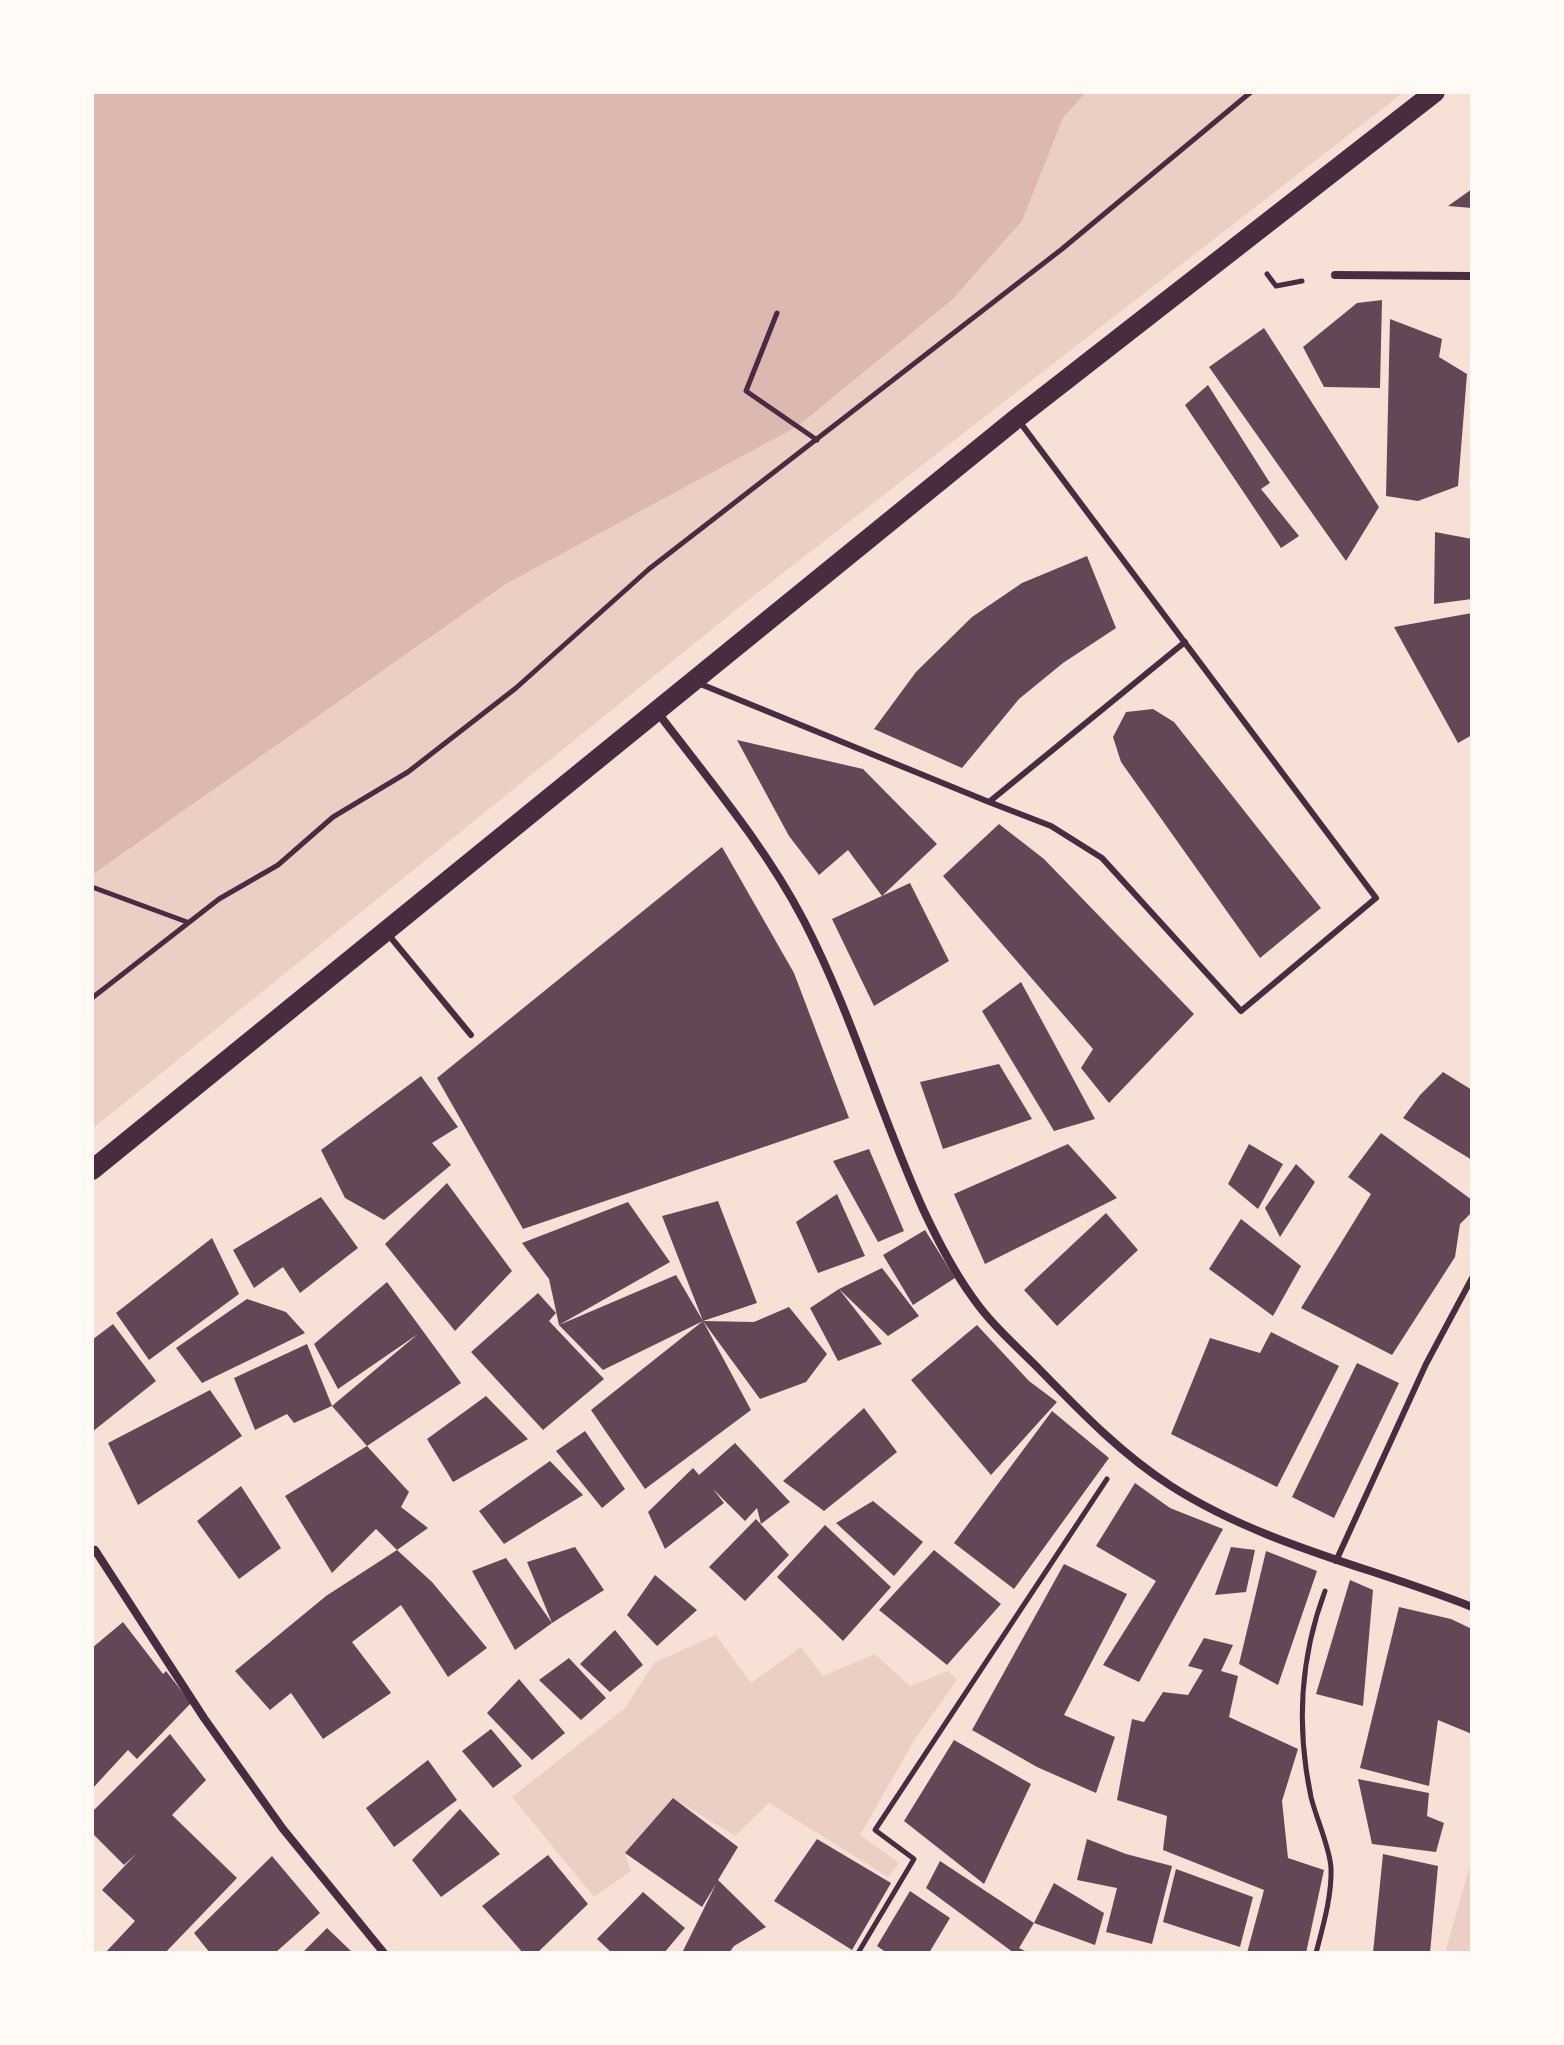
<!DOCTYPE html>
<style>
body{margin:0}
#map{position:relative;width:1564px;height:2045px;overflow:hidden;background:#f7e1d7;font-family:Lora,serif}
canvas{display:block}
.frame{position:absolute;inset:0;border:94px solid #fffaf5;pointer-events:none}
</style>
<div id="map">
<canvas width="1564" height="2045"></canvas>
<div class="frame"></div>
</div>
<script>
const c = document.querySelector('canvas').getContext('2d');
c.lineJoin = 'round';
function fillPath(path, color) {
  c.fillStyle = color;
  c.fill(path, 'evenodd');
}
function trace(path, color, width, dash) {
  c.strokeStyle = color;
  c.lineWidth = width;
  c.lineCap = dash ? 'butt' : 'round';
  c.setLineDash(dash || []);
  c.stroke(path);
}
fillPath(new Path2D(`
 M1086 92H1404L752 597 92 1129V875L506 584 798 426 952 300 1022 221 1063 118Z
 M716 1635 751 1683 801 1647 823 1676 875 1654 910 1686 948 1671 957 1680 915 1739 860 1835 899 1863 888 1877 769 1803 735 1836 673 1798 625 1853 631 1871 594 1897 512 1797 625 1708 654 1663Z
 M1472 1858V1953H1445Z`), '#ebcfc5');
fillPath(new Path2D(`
 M92 92H1086L1063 118 1022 221 952 300 798 426 506 584 92 875Z`), '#dcb8b0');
fillPath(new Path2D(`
 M1472 189V208L1448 206Z
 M1382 300 1380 388 1324 387 1303 347 1357 303Z
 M1390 319 1442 339 1439 357 1467 374 1458 486 1418 501 1386 496Z
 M1264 328 1379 507 1346 561 1209 367Z
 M1208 385 1270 483 1261 489 1299 536 1281 548 1185 405Z
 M1435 532 1472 539V599L1434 604Z
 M1087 556 1116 628 1063 663 1019 699 962 768 874 729 916 672 972 617 1022 583Z
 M1472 613V735L1458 743 1394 627Z
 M1153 709 1174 722 1321 908 1260 958 1121 762 1113 737 1126 712Z
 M737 740 863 769 937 844 882 896 848 850 819 875 789 836Z
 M999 824 1044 859 1194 1014 1109 1103 1081 1068 1093 1049 943 876Z
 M722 847 794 973 849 1118 523 1229 437 1078Z
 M910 883 949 961 874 1006 832 919Z
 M1021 982 1095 1119 1054 1131 982 1011Z
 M999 1064 1032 1119 943 1149 920 1082Z
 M1443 1072 1472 1090V1160L1403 1118 1420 1095Z
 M421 1076 458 1127 432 1143 451 1165 384 1220 345 1198 321 1150Z
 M1381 1133 1472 1200V1212L1460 1224 1455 1257 1392 1355 1301 1308 1371 1194 1348 1177Z
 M1068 1144 1117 1198 985 1264 954 1194Z
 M1249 1144 1283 1164 1258 1209 1228 1184Z
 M869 1149 904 1231 878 1242 833 1161Z
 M1296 1164 1315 1182 1280 1237 1265 1208Z
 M447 1183 512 1271 455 1331 385 1244Z
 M837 1194 865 1256 818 1273 796 1222Z
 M321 1197 358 1248 300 1293 283 1267 254 1288 233 1250Z
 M718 1201 757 1303 703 1321 754 1322 789 1307 827 1354 806 1382 760 1399 703 1321 751 1410 645 1489 591 1410 703 1321 603 1370 559 1325 676 1275 703 1321 662 1216Z
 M628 1202 670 1262 559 1325 549 1279 522 1243Z
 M1106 1213 1138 1250 1057 1326 1024 1290Z
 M1241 1219 1301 1266 1273 1316 1209 1269Z
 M925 1230 955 1278 913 1305 883 1255Z
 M212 1238 239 1294 149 1360 116 1313Z
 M882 1268 919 1316 888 1336 839 1289 882 1344 838 1361 810 1308 839 1289Z
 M387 1282 461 1383 367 1446 409 1492 401 1507 428 1528 397 1550 376 1529 332 1573 285 1496 367 1446 332 1406 418 1334 338 1389 314 1344Z
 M538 1293 556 1313 549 1321 604 1379 543 1430 471 1352Z
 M247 1299 286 1312 305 1333 202 1383 176 1348Z
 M113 1324 156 1381 92 1432V1340Z
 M977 1325 1029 1381 1057 1402 991 1475 911 1380Z
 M1271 1332 1339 1366 1277 1487 1171 1434 1210 1338 1260 1353Z
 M307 1344 332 1406 294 1423 287 1414 255 1430 234 1378Z
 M1357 1363 1399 1383 1334 1518 1292 1497Z
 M210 1390 242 1436 138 1505 108 1443Z
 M486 1396 528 1439 453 1482 427 1439Z
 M864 1408 897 1452 824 1511 783 1481Z
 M1052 1411 1109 1458 1014 1589 954 1543Z
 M585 1431 625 1489 602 1508 556 1451Z
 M735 1443 790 1502 761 1524 757 1508 745 1521 713 1489 724 1503 665 1549 648 1512 693 1468 699 1475Z
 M550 1461 583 1495 504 1544 479 1511Z
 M1135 1483 1170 1508 1223 1529 1139 1682 1103 1665 1156 1581 1096 1546Z
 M241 1486 281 1548 239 1579 197 1521Z
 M873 1501 923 1542 894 1576 836 1523Z
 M756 1519 789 1555 745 1601 709 1567Z
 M825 1525 891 1587 843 1641 777 1577Z
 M575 1547 604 1590 552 1623 527 1562Z
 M1231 1547 1255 1550 1246 1592 1215 1595Z
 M397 1550 432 1582 487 1648 448 1677 401 1605 352 1642 391 1693 323 1739 291 1693 270 1710 235 1671 326 1596Z
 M934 1550 1001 1604 947 1665 879 1610Z
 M1266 1551 1317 1571 1278 1685 1239 1664Z
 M506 1558 552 1623 515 1650 472 1571Z
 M1064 1564 1127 1594 1064 1715 1115 1737 1096 1793 1037 1767 972 1730Z
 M655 1575 697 1610 657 1646 627 1615Z
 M1350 1580 1373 1590 1363 1706 1316 1694Z
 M1399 1607 1451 1619 1472 1629V1734L1438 1720 1429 1786 1360 1768Z
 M123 1622 163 1674 166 1671 191 1703 137 1759 128 1750 92 1789V1648Z
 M615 1630 643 1665 610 1692 580 1664Z
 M1204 1638 1233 1645 1221 1671 1238 1676 1229 1717 1298 1749 1282 1801 1288 1858 1324 1870 1306 1953H1247L1264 1890 1163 1850 1167 1816 1117 1800 1132 1719 1144 1722 1163 1692 1188 1695 1203 1670 1188 1666Z
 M569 1658 606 1698 581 1720 539 1680Z
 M519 1679 565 1733 532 1760 487 1713Z
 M491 1729 522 1766 493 1788 462 1751Z
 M170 1734 206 1780 172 1815 237 1878 165 1953H105L135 1921 102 1890 136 1854 124 1865 92 1833V1812Z
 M954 1740 1031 1784 984 1884 904 1821Z
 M428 1760 457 1800 394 1847 366 1808Z
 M1358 1779 1429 1793 1427 1816 1444 1823 1436 1852 1372 1844Z
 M673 1798 738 1847 718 1880 766 1927 734 1946 729 1953H682L716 1884 702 1907 625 1853Z
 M460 1809 500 1854 441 1897 412 1860Z
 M817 1839 891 1883 852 1950 774 1901Z
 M1087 1839 1126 1854 1172 1866 1152 1944 1106 1932 1117 1888 1077 1880Z
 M1383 1854 1438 1866 1430 1953H1373Z
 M548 1855 588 1904 537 1953H523L482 1906Z
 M272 1856 320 1913 275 1953H210L194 1933Z
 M940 1861 1034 1923 1054 1883 1104 1913 1095 1945 1034 1923 1019 1948 1029 1953H1014L926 1888Z
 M1176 1869 1253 1897 1240 1947 1163 1922Z
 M910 1891 950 1918 929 1953H887L877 1946Z
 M643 1892 685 1928 664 1953H612L597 1939Z
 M327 1928 353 1953H302Z`), '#644757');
trace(new Path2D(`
 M1267 274 1276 286 1302 281
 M777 313 746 391 817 440
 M92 887 187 922
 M92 998 219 899 278 865 333 817 408 772 516 688 649 569 1062 249 1251 92
 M858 1953 914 1859 875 1830 1107 1479
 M1316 1953C1323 1926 1332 1896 1331 1868 1330 1848 1316 1818 1311 1797 1296 1726 1300 1658 1325 1591`), '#4a2c40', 5);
trace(new Path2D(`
 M698 683 989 802 1185 642
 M989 802 1051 826 1102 858 1241 1011 1376 898 1019 421
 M387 933 471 1035
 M1336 1561 1426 1364 1472 1278`), '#4a2c40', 6);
trace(new Path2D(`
 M1335 275 1472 276
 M658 713C709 780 765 846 804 921 852 1014 880 1114 923 1209 937 1239 954 1272 973 1298 991 1324 1016 1346 1038 1368 1079 1410 1121 1454 1171 1486 1263 1545 1372 1567 1472 1607
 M95 1550 204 1718 283 1829 384 1953`), '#4a2c40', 8);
trace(new Path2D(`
 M92 1170 1017 418 1435 92`), '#4a2c40', 20);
</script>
